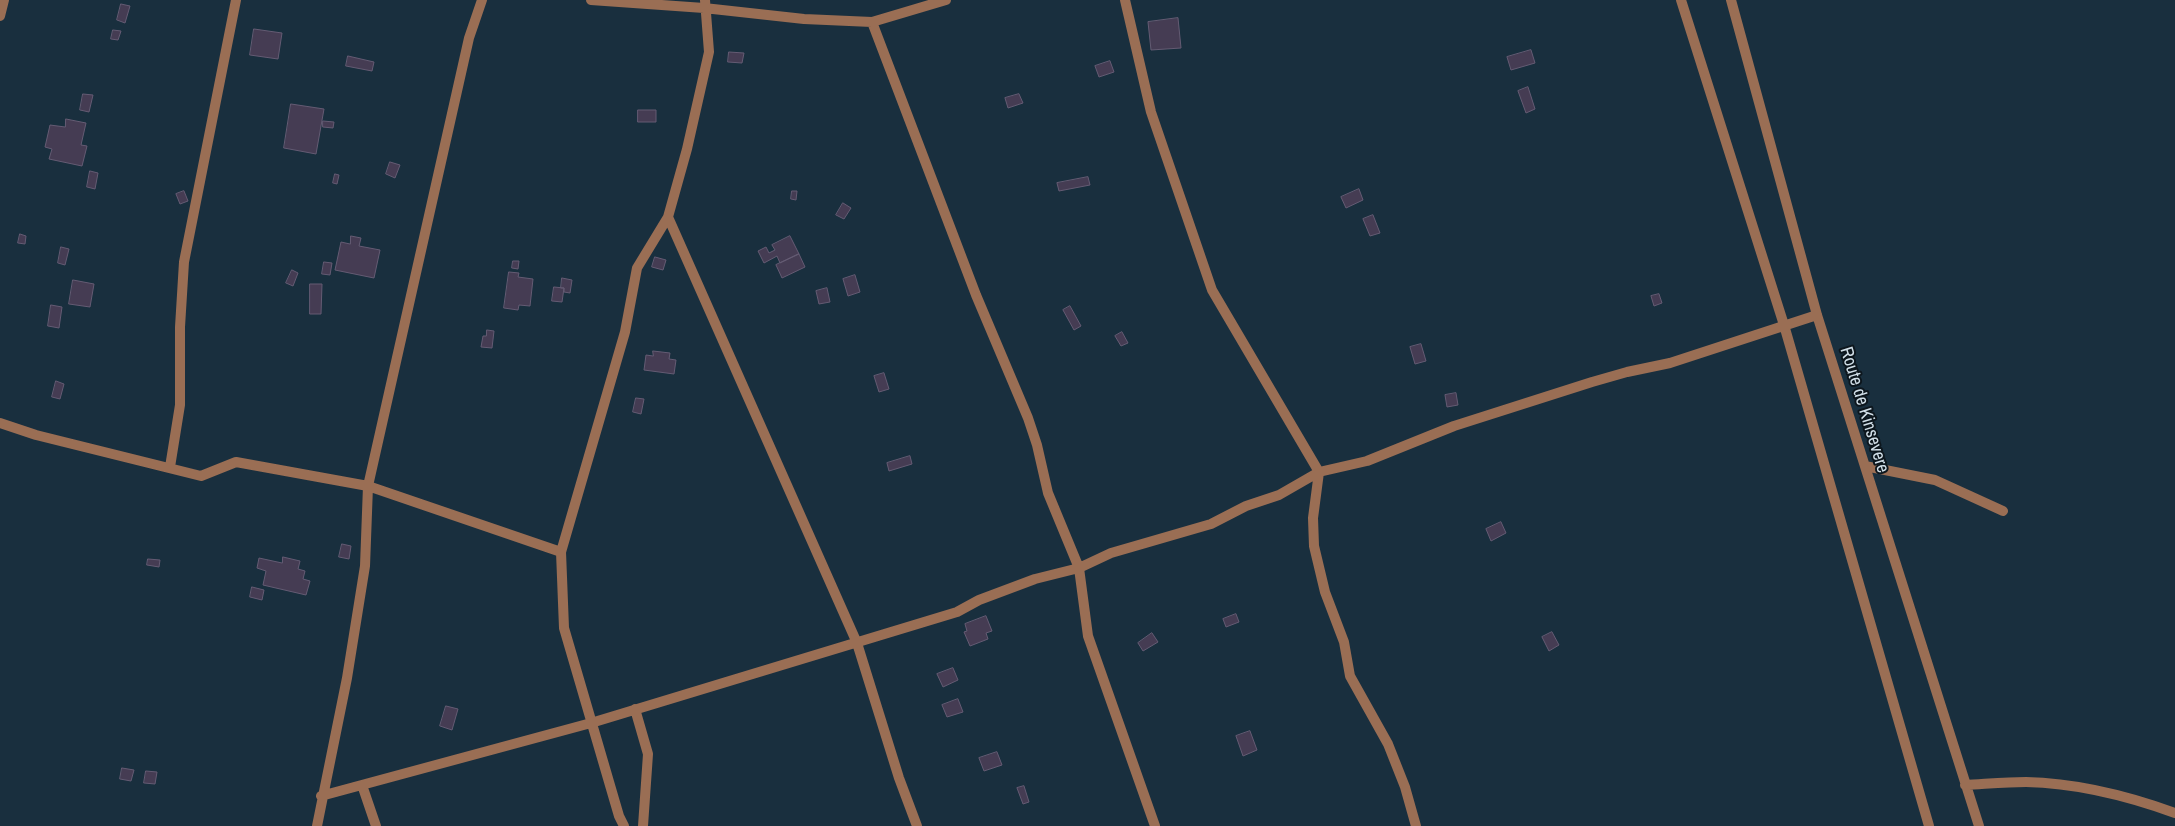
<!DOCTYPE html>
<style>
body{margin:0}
canvas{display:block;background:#192f3e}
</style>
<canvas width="2175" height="826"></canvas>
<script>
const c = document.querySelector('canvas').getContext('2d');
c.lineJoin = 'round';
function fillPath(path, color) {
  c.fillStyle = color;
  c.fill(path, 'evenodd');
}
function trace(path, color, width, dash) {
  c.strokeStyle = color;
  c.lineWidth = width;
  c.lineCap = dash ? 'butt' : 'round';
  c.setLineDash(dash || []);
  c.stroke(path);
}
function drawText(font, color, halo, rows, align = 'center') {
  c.font = font + ' "Archivo Narrow",sans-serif';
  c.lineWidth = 4;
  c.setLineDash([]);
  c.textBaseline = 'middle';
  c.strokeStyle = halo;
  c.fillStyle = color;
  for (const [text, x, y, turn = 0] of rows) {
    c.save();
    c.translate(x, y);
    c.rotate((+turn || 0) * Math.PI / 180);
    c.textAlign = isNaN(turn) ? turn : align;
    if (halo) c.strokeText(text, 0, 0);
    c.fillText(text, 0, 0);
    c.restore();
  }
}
const building = new Path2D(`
 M121 4 130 6 125 23 117 20Z
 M1178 18 1181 48 1151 50 1148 22Z
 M254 29 282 33 278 59 250 55Z
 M113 30 121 31 118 40 111 39Z
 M1531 50 1535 63 1511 70 1507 57Z
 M729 52 744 53 742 63 728 62Z
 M348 56 374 62 372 71 346 66Z
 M1110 61 1114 72 1099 77 1095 66Z
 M1528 87 1535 109 1526 113 1518 91Z
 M83 94 93 95 89 112 80 110Z
 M1019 94 1023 103 1008 108 1005 98Z
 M291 104 324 109 316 154 284 148Z
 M638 110H656V122H638Z
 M66 119 86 123 81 145 87 146 82 166 49 159 52 149 45 147 50 125 65 127Z
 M323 121 334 122 333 128 323 127Z
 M390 162 400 165 395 178 386 174Z
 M90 171 98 173 95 189 87 187Z
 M335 174 339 175 337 184 333 183Z
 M1088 177 1090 185 1059 191 1057 183Z
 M1359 189 1363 200 1346 208 1341 197Z
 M184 191 188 201 180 204 176 194Z
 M792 191H797L796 200 791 199Z
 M843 203 851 208 844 219 836 215Z
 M1373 215 1380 233 1370 236 1363 219Z
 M20 234 26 236 25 244 18 243Z
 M351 236 361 238 359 246 380 250 374 278 335 270 341 242 350 244Z
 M790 236 799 254 780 263 777 256 764 263 758 251 766 247 769 253 775 250 772 245Z
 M61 247 69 249 65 265 58 263Z
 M799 254 805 267 782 278 776 265Z
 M655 257 666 260 663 270 652 267Z
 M513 261H519L518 269 512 268Z
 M324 262 332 263 330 275 322 274Z
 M292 270 298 273 293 286 286 283Z
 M509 272 519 273 518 277 533 279 530 306 519 305 518 310 504 308Z
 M855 275 860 292 848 296 843 279Z
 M562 278 572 280 570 293 564 292V288H561Z
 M73 280 94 284 90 307 69 304Z
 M310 284H322L321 314H310Z
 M554 287 564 288 562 302 552 301Z
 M827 288 830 302 819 304 816 291Z
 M1659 294 1662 303 1654 306 1651 296Z
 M51 305 62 307 59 328 48 326Z
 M1070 306 1081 326 1074 330 1063 310Z
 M487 330 494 331 492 348 481 347 483 336H486Z
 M1122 332 1128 343 1121 346 1115 336Z
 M1421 344 1426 361 1415 364 1410 347Z
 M653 351 670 353 669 359 676 360 674 374 644 370 646 355 653 356Z
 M884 373 889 389 879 392 874 376Z
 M56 381 64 384 60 399 52 397Z
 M1456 393 1458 405 1447 407 1445 395Z
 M636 398 644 399 641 414 633 412Z
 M910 456 912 464 889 471 887 463Z
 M1501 522 1506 533 1491 541 1486 529Z
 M342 544 351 546 349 559 339 557Z
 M283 557 300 561 298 569 305 571 303 579 310 581 306 595 263 585 266 571 257 568 259 558 282 563Z
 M148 559 160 560 159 567 147 565Z
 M252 587 264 590 262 600 250 597Z
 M1236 614 1239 622 1226 627 1223 619Z
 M986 616 992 631 986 633 988 639 970 646 964 632 967 631 965 624Z
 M1552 632 1559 645 1549 651 1542 637Z
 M1152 633 1158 642 1143 651 1138 643Z
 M953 668 958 680 943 687 937 674Z
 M958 699 963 712 947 717 942 705Z
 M446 706 458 709 452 730 440 726Z
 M1250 731 1257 750 1243 756 1236 736Z
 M997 752 1002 765 984 771 979 758Z
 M122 768 134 770 131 781 120 779Z
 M146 771 157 772 155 784 144 783Z
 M1024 786 1029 802 1023 804 1017 788Z`);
fillPath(building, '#453c53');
trace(building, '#645b73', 1);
trace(new Path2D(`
 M591 0 704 8 804 19 872 22 946 0
 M1125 0 1151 112 1212 290 1319 472 1313 518 1314 546 1325 592 1344 642 1350 676 1388 744 1405 787 1416 826
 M1681 0 1784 325 1929 826
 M1731 0 1817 315 1979 826
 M0 16 4 0
 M872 22 976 295 1028 418 1037 445 1048 493 1079 568 1088 636 1155 826
 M668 217 857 643 899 778 917 826
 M0 423 36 435 201 476 236 462 368 486 561 552
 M1865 466 1935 480 2003 511
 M170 467 180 405V327L184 262 236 0
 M635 709 648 754 643 826
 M362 785 376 826
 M1965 785C1985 784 2006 782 2026 782 2076 783 2128 796 2175 813
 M321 796 591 723 957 612 979 600 1035 579 1079 568 1111 553 1211 524 1246 506 1279 495 1319 472 1367 461 1454 426 1592 382 1627 372 1670 363 1817 315
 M317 826 347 678 365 566 368 486 469 38 482 0
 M624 826 619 816 564 628 561 552 625 332 637 268 668 217 687 149 709 52 705 0`), '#9a6e54', 10);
drawText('18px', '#d0dee7', '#0c161d', [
 ["Route de Kinsevere",1864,410,73]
]);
</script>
